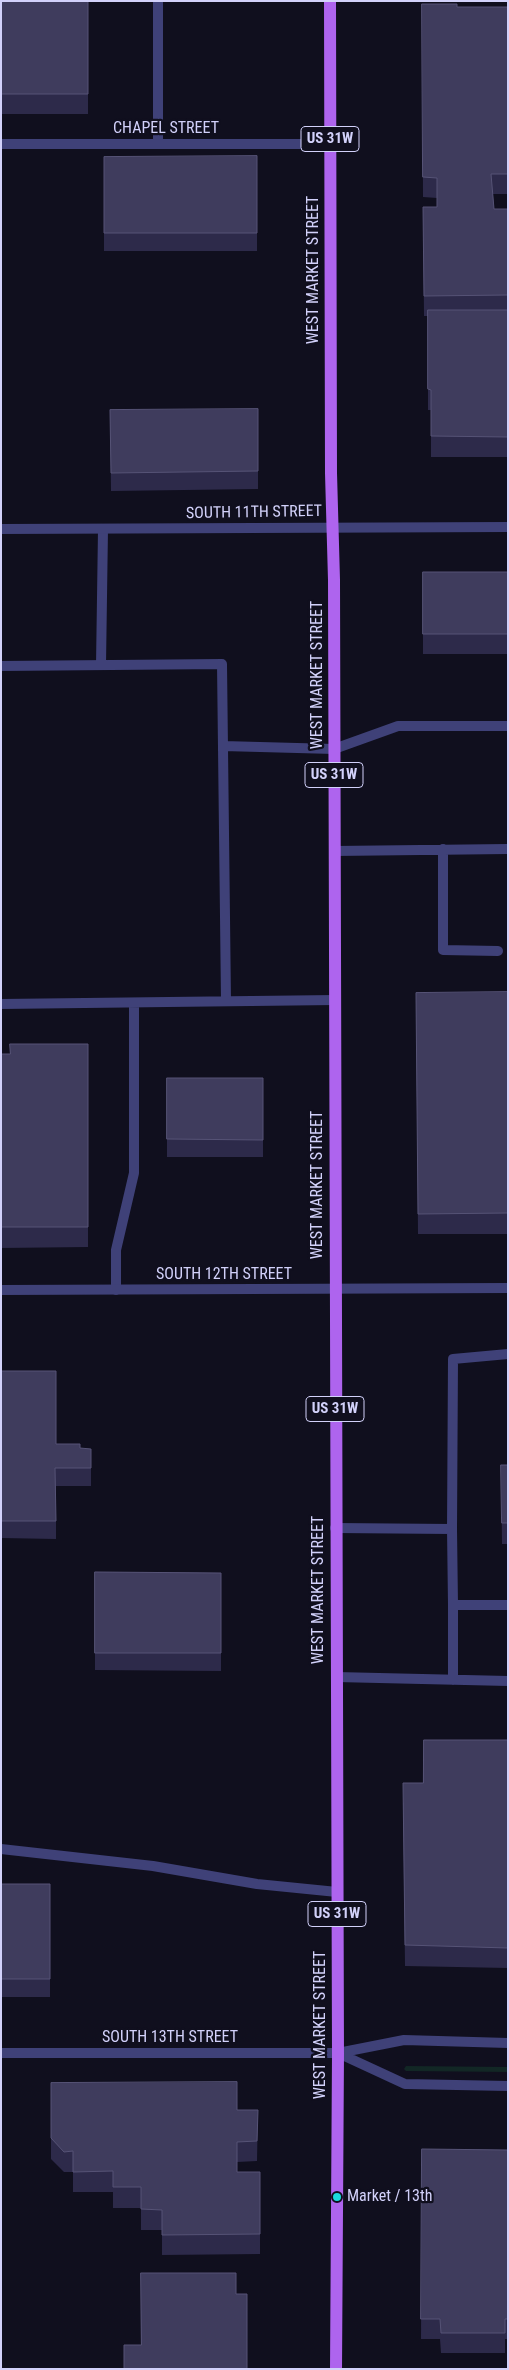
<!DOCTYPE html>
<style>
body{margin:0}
#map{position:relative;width:509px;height:2370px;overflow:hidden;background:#100f1e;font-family:"Roboto Condensed",sans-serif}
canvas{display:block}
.frame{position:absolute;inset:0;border:2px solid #d2d1fa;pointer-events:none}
</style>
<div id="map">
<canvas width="509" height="2370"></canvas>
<div class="frame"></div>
</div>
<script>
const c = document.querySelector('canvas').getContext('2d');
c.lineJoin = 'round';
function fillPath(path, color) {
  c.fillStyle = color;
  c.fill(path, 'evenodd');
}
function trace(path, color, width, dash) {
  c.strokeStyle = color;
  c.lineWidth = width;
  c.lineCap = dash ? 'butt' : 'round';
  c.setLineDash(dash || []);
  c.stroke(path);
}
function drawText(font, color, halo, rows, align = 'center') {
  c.font = font + ' "Roboto Condensed",sans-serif';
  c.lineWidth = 4.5;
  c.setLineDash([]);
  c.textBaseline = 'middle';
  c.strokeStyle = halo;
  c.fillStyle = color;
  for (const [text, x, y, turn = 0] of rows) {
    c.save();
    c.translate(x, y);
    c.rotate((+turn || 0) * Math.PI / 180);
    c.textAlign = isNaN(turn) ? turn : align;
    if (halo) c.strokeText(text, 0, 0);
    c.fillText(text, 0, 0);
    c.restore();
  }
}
fillPath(new Path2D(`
 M406 2066 508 2067V2072L406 2071 404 2069Z`), '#122725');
trace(new Path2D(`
 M158 144V1
 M101 665 103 529
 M1 666 222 664 226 1001
 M223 746 334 749 398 726H508
 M443 849V950L498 951
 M334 851 508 849
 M1 1004 335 1000
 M116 1290V1250L134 1173V1003
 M335 1528 452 1529 453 1359 508 1354
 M452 1529 453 1605H508
 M336 1677 508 1681
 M453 1680V1605
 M1 1849 153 1866 257 1884 337 1892`), '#3f4178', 10);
trace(new Path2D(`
 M1 144H330
 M1 529 508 527
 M1 1290 508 1288`), '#3f4178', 10);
trace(new Path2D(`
 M1 2053H338L404 2040 508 2043
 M338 2053 405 2084 508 2086`), '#3f4178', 10);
trace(new Path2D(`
 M330 1 331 473 334 580 338 2053 336 2369`), '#ae64ee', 12);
fillPath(new Path2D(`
 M1 1H88V114H1Z
 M422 4 457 7H508V194H493L494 209H508V457H431V410H428V316H424L423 207H437V198L423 197Z
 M257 156V251H104V157Z
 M258 409V489L111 491 110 410Z
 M423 572H508V654H423Z
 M508 992V1234H418L416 993Z
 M88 1044V1247L1 1248V1054H10Z
 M167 1078H263V1157H167Z
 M1 1371 56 1444 80 1448 91 1449V1486H56V1539L1 1538Z
 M501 1465H508V1544H502Z
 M95 1572 221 1573V1671L95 1670Z
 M508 1740V1968L405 1966 403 1803 423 1783Z
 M1 1884H50V1997H1Z
 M51 2083 237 2110H258L257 2161 237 2162V2172H260V2254L162 2255V2230H141V2208H113V2192H73V2172H64L51 2159Z
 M422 2149 508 2150V2339H505V2353H441L440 2339H421Z`), '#2d2a4a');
const building = new Path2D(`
 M1 1H88V94H1Z
 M422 4H457V7H508V174H491L494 209H508V295L424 296 423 207H437V178L423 177Z
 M257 156V233H104V157Z
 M428 310H508V437L431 436V390L428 389Z
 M258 409V471L111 473 110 410Z
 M423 572H508V634H423Z
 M508 992V1213L418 1214 416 993Z
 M10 1044H88V1227H1V1054H10Z
 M167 1078H263V1140L167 1139Z
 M1 1371H56V1444H80V1448L91 1449V1468H55L56 1521H1Z
 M501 1465H508V1523H502Z
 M95 1572 221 1573V1653H95Z
 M424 1740H508V1948L405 1945 403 1783H423Z
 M1 1884H50V1979H1Z
 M237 2082V2110H258L257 2141 237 2142V2172H260V2234L162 2235V2210L141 2209V2187H113V2171L73 2172V2151L64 2152 51 2138V2083Z
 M422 2149 508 2150V2319H505V2333H441L440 2319H421Z
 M141 2273H236V2294H247V2369H124V2345H141Z`);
fillPath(building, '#3f3c5d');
trace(building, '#565376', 1);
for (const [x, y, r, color] of [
 [337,2197,5,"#19dbde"]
]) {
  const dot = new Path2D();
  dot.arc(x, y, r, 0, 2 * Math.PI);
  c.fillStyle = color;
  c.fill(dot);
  trace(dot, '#100f1e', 2);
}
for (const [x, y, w] of [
 [330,139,58],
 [334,775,58],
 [335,1409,58],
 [337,1914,58]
]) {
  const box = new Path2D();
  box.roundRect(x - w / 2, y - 12.5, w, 25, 4);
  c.fillStyle = '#100f1e';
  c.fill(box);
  trace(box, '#d2d1fa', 1);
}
drawText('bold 15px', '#d2d1fa', null, [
 ["US 31W",330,139],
 ["US 31W",334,775],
 ["US 31W",335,1409],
 ["US 31W",337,1914]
]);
drawText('16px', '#d2d1fa', '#100f1e', [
 ["CHAPEL STREET",166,129],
 ["WEST MARKET STREET",314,270,-90],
 ["SOUTH 11TH STREET",254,513,-1],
 ["WEST MARKET STREET",318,675,-90],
 ["WEST MARKET STREET",318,1185,-90],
 ["SOUTH 12TH STREET",224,1275],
 ["WEST MARKET STREET",319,1590,-90],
 ["WEST MARKET STREET",321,2025,-90],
 ["SOUTH 13TH STREET",170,2038]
]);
drawText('16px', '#d2d1fa', '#100f1e', [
 ["Market / 13th",347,2197]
], 'left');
</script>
